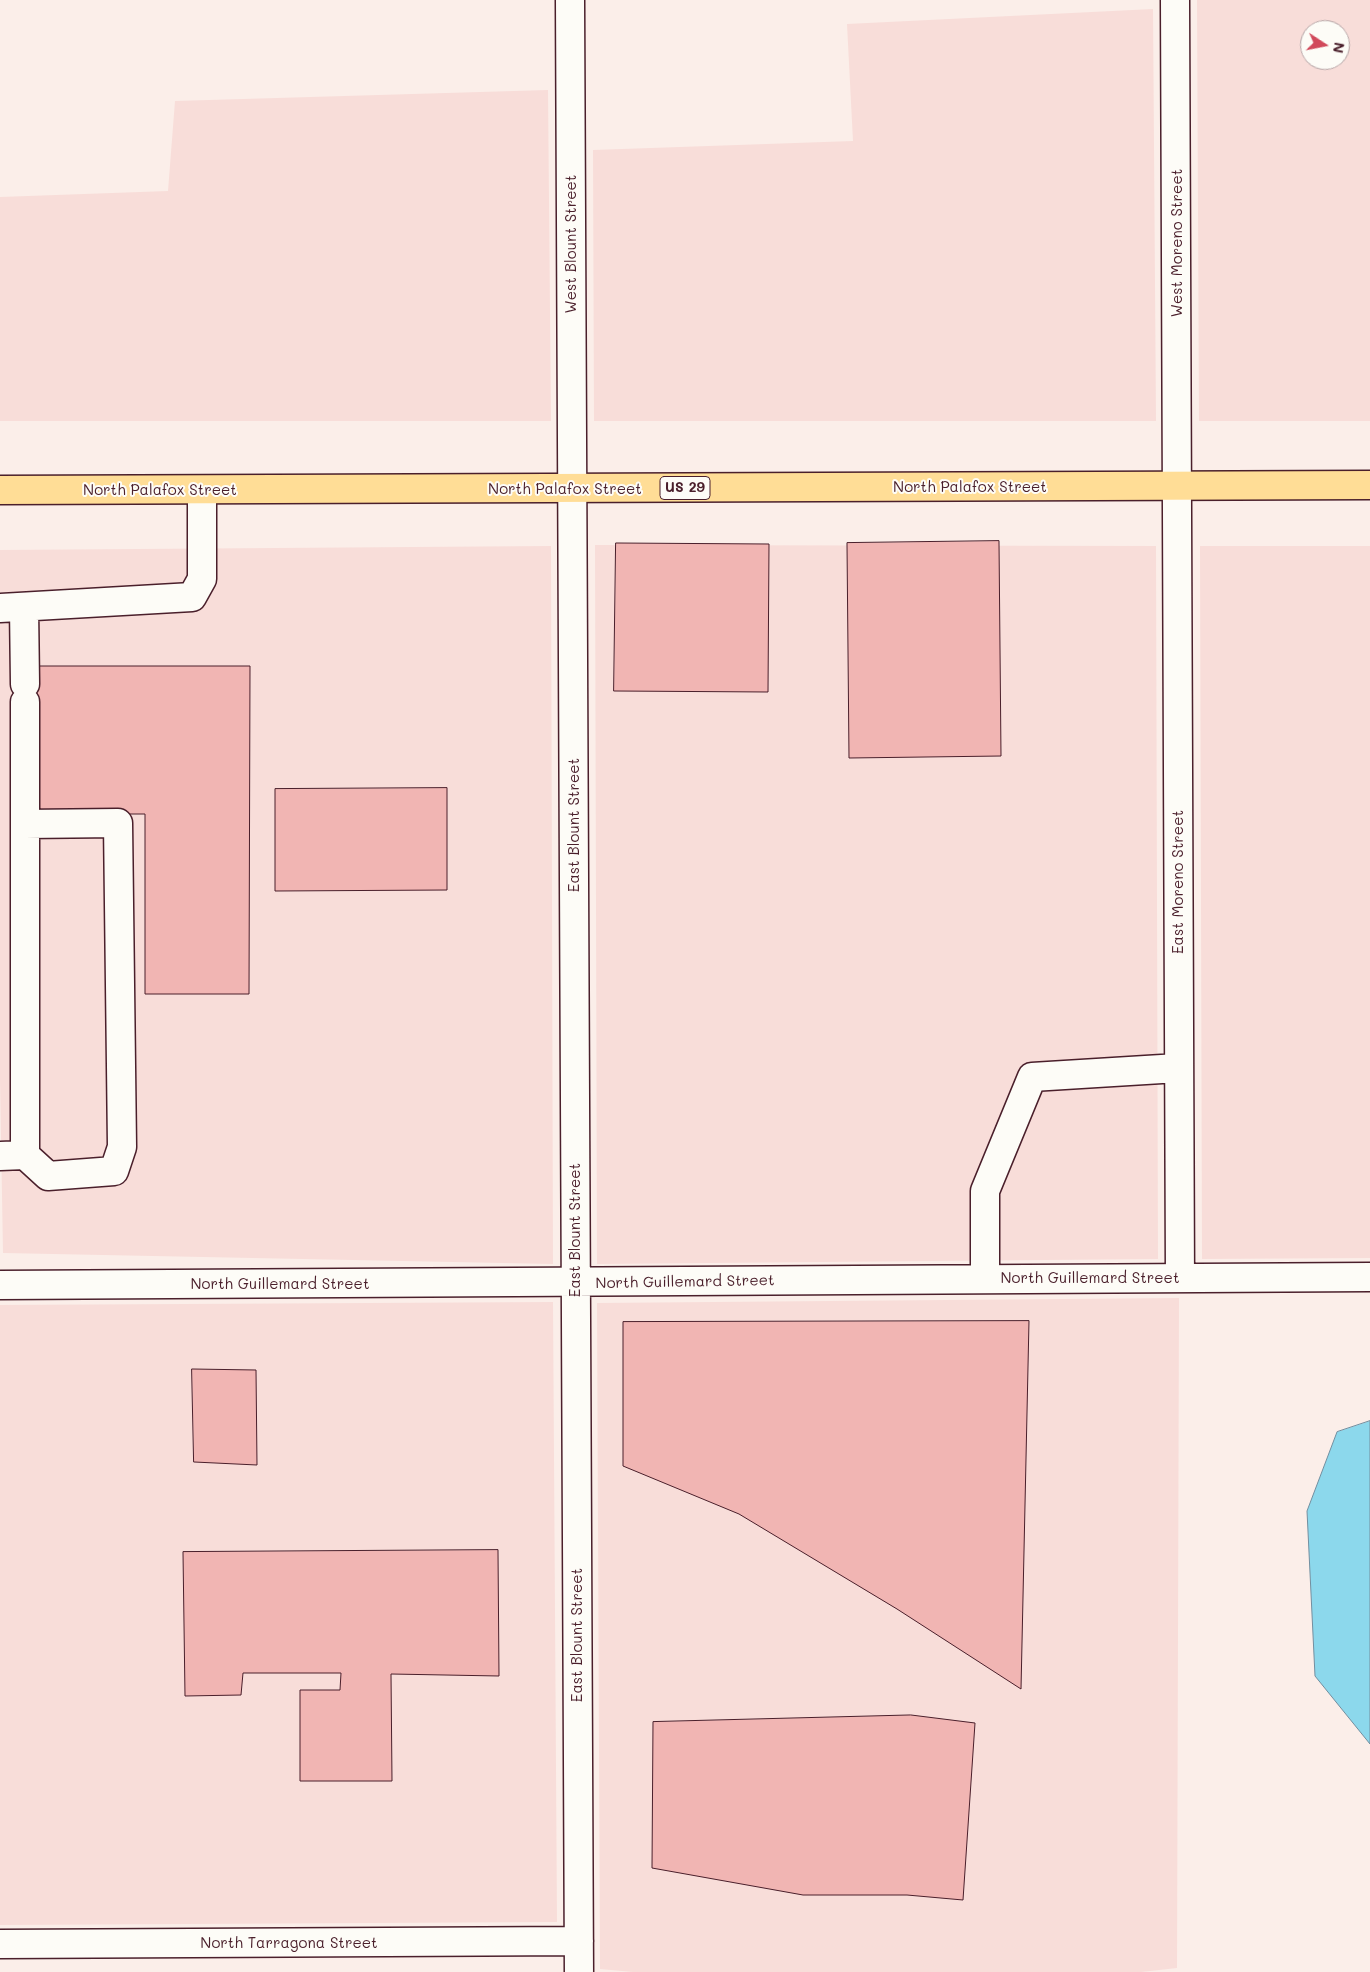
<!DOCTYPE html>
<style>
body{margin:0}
#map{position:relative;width:1370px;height:1972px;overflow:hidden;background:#fbeee9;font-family:Mali,sans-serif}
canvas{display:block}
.north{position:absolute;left:1300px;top:20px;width:50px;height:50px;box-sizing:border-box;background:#fdfcf7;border:1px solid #b5a4a5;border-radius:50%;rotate:101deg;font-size:14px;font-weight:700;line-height:20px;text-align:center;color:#4a1f2b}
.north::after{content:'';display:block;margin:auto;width:18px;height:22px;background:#d1495b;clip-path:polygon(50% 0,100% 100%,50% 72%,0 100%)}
</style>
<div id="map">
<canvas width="1370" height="1972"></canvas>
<div class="north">N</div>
</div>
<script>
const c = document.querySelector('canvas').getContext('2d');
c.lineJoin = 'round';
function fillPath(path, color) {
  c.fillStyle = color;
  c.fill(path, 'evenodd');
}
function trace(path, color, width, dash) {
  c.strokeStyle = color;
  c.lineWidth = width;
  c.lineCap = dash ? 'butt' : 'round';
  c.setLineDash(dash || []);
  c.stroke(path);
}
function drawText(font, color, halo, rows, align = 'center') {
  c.font = font + ' Mali,sans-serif';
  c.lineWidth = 4;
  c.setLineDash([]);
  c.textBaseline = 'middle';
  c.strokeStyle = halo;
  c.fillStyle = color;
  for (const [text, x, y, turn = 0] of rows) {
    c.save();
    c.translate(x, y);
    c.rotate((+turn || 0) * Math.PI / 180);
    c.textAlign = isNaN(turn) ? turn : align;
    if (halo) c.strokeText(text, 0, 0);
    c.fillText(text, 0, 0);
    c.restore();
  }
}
fillPath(new Path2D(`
 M1197 0H1370V421H1199ZM1310 30H1340V60H1310Z
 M1153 9 1156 421H594L593 150 853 141 847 24Z
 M548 90 551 421H0V197L168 191 175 101Z
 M595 545 1156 546 1158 1259 597 1264Z
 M551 546 553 1264 3 1253 0 1079V550Z
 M1200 546H1370V1258L1202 1259Z
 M1179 1298 1177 1968 1141 1972H633L600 1969 597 1303Z
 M553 1302 557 1922 0 1925V1305Z`), '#f8ddd9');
const water = new Path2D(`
 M1370 1421V1744L1315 1676 1307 1511 1337 1432Z`);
fillPath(water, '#8cd8ec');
trace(water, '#728e9f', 1);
const building = new Path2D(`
 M999 541 1001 756 849 758 847 543Z
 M616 543 769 544 768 692 614 691Z
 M33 666H250L249 994H145V814H33Z
 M447 788V890L275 891V789Z
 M1029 1321 1021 1689 897 1609 739 1514 623 1466V1322Z
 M192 1369 256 1370 257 1465 194 1462Z
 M498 1550 499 1676 391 1674 392 1781H300V1690H340L341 1673H243L241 1695 185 1696 183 1552Z
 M911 1715 975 1723 963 1900 907 1895H803L652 1868 653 1722Z`);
fillPath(building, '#f1b5b3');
trace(building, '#4a1f2b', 1);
const minor = new Path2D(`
 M570 0 579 1972
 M1175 0 1180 1278
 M24 607 25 684
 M0 608 192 597 202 579V490
 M25 702V1155L48 1176 114 1171 122 1147 118 823 25 824
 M0 1156 25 1155
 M985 1278V1191L1032 1077 1178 1068
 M0 1285 1370 1277
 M0 1944 579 1941`);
const major = new Path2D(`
 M0 490 1370 485`);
trace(minor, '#4a1f2b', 31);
trace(major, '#4a1f2b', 31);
trace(minor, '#fdfcf7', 28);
trace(major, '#ffdd96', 28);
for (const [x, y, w] of [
 [685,488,50]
]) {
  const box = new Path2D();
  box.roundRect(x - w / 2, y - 11.5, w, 23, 4);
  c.fillStyle = '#fdfcf7';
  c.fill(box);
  trace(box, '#4a1f2b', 1);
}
drawText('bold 14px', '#4a1f2b', null, [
 ["US 29",685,488]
]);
drawText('15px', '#4a1f2b', '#fdfcf7', [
 ["West Moreno Street",1177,243,-90],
 ["West Blount Street",571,244,-90],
 ["North Palafox Street",970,487],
 ["North Palafox Street",565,489],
 ["North Palafox Street",160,490],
 ["East Blount Street",574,825,-90],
 ["East Moreno Street",1178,882,-90],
 ["East Blount Street",575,1230,-90],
 ["North Guillemard Street",1090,1278],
 ["North Guillemard Street",685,1282,-1],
 ["North Guillemard Street",280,1284],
 ["East Blount Street",577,1635,-90],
 ["North Tarragona Street",289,1943]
]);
</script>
